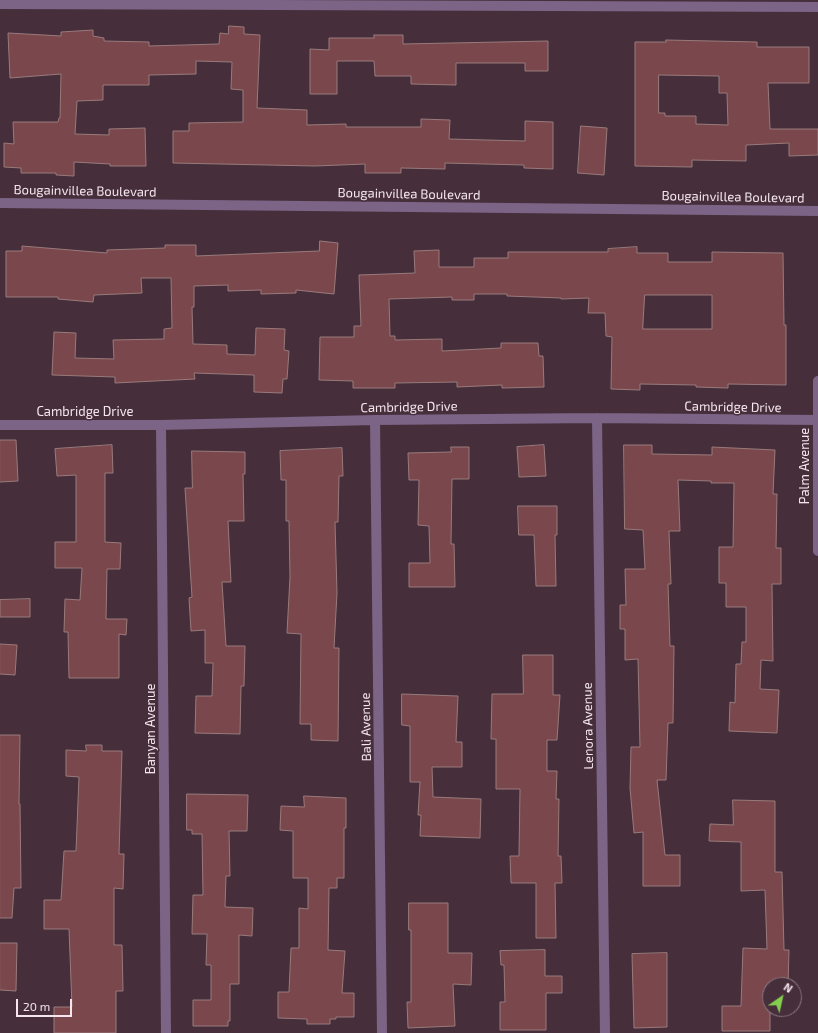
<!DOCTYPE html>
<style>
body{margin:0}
#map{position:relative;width:818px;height:1033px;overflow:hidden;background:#462f3b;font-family:"Exo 2",sans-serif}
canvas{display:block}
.north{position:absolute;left:762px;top:977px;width:40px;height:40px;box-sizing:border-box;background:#462f3b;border:1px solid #8c7883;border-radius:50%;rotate:34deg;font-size:11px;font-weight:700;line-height:16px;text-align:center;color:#f5e6ee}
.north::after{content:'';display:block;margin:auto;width:14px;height:18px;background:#84cf4d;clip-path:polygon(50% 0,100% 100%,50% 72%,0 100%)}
.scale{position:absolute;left:16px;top:999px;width:56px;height:18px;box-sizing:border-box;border:2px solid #f5e6ee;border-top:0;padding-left:5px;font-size:12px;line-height:14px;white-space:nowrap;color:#f5e6ee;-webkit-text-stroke:3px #462f3b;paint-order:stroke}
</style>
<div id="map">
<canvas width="818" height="1033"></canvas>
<div class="north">N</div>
<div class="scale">20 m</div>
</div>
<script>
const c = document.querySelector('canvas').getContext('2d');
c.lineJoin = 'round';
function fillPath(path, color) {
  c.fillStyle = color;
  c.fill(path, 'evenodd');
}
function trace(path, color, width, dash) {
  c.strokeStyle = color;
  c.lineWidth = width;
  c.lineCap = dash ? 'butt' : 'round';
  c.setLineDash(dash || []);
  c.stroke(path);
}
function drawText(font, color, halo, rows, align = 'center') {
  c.font = font + ' "Exo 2",sans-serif';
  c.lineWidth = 3;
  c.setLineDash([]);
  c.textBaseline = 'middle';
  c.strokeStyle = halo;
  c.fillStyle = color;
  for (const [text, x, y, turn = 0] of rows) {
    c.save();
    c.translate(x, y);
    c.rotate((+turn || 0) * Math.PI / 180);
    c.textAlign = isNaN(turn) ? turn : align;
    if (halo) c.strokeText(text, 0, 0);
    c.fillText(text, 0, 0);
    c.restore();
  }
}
const building = new Path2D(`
 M229 26 244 27V34L260 35 257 108 307 110V125L346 124V127H421V119L450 120 449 139 525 141V121L553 122V169L524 168V165L445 163V169L401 168V173H365V164L315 166 173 163V131H189V123L243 122V90L231 89 232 62 196 61V74L149 75V85H103V100L77 101 75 134 109 135V129L145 128 146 166H110V164L74 162V176L56 175V173H21V168L4 167V143L14 144 13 122H58L59 118H60L61 74 10 78 8 33 61 36V32L93 30V36L104 38V41L149 42V46L219 44 220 33 228 34Z
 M374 35H403V44L548 41V71H525V63H456V85L411 84V76H375L374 61H337V94H310V49L329 50V38H374Z
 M666 40 757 42V47H809V83H768L770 129H818V155L789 156V143L746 145V161L692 160V167L635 166V42H666ZM659 75 719 76V93H727L728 125 696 124V116H665V113H659Z
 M581 126 607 128 604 175 578 173Z
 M320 241 338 243 334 294 296 290V293L261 294V290L228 291V285L194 286V307H192L193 344 227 345V354L255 355 256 328 285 329 284 350 289 351 287 379H283L282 393 254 392V375L194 373 195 379 115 383V377L52 375 54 332 76 333 75 358 114 359 113 340 164 339V329L172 328 171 278H141L142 293 94 295 93 302 58 299V297H6V251H22V246L107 253V250L165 248V245H196V256L319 251Z
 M637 247V253H668V262H712V252L783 253 784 325H786V385L728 384V388L696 387V385L640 384V390L611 389 612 337 606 336 605 313H588L589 298 561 299V298L507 296V294H474V300H452V297L389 299 390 336H395V340L442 339V351L501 348V343H538L539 356H543L544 387 502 388V385L457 387V382L395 383V388H353V381L319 380 320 337H354V326H361L359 275 415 273 414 251 439 250V267H474V258H508V252H608V249ZM645 295H712V329H643Z
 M0 440H16L18 481 0 482Z
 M112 445 113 473H105V542L121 543 120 569H107L106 619H127L126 635 119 634V678H69L68 632H64L65 599 80 600 82 568H55V542H76V475L57 476 55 449Z
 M544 445 546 476 519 477 517 447Z
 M624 445H652V454L712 455V447L775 450 773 494H777L776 548H781V584H772L773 661 761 660 760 689 779 690 777 733 729 731 730 702 735 703 736 664H741L742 642H746V607H726V583H719V547H733L734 483H711V481L678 480 680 531H669L671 584H668L670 646H674L673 723H668L666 780H657L665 855H680V886H643V832L634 833 630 788 631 747H640L638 659 625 660V629H620V605H626L625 569H645L643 530 625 529Z
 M451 447H469V479H452L451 544H454L455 587H409V563H430L429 526 418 525 419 480H409L408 453 451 452Z
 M342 448 343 476H339L338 522H335L337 593 334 648H339L338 741 311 740V724H300L301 634 287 633 290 577 289 521H286V480H281L280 451Z
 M192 451 245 452V474H243L244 521H228L231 582H222L226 646H245L244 686H241L240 734 195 733 196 696H212L213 663H205V630L191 631 189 598 192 597 185 488H192Z
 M518 506H557V535H555L556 586H536L534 535H519Z
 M30 599V617H0V600Z
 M0 644 17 645 15 675 0 674Z
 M523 655H553V695H560L557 740H547V771H557L556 799H559L558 856H561L562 883H555L556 938H536V883H511L510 856H519L520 789H496V739H491L492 694H523Z
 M402 694 458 696 456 742H462V767H432L433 797 481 799 480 838 420 836 421 815H418L420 782H410V726L402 725Z
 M0 735H20L19 804H20L21 888H14L12 918H0Z
 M86 745H102V751H122L119 854H124L123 889 114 888V945H122L123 991H116V1033H54V1007H72L69 929H44V900H61L64 851H76L79 777 66 776V750L86 751Z
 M187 794 248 795 247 831H229L230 876H226L225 907 253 908 252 936 239 935V984H230V1021H228V1026H193V1000H211V965H206L207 934H192L193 895H203L202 834H192V830H187Z
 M304 796 346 798V828H344V878H337V888H329L328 950 345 951 342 993H354V1017H336V1019H330V1024H307V1019L278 1018V992H289L291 948H299V908L308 909V878H293V831L280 830 281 806 304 807Z
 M733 800 775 801V872H782L784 950H789L788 985H770V1031H722V1006H741L743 948 767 949 765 890 741 891V842L709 841 710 824 733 825Z
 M409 903H448V953H472L471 985 453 984 455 1026 408 1028 407 1002H411V930H409Z
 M0 943H17L16 991 0 990Z
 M545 950V976H562V993H546V1030H500V1002H505L504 965H501L500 951Z
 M667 953V1027L634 1028 632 954Z`);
fillPath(building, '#7a484c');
trace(building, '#997a7c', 1);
trace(new Path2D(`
 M0 4 818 7
 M0 203 818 211
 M818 381V551
 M597 418 605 1033
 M375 420 382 1033
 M0 425H161L375 420 597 418 818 420
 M161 425 166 1033`), '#7c6486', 10);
drawText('13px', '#f5e6ee', '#462f3b', [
 ["Bougainvillea Boulevard",85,191,1],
 ["Bougainvillea Boulevard",409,194,1],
 ["Bougainvillea Boulevard",733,197,1],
 ["Cambridge Drive",409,407,-1],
 ["Cambridge Drive",733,407,1],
 ["Cambridge Drive",85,412],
 ["Palm Avenue",805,466,-90],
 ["Lenora Avenue",588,726,-91],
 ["Bali Avenue",366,727,-91],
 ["Banyan Avenue",151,729,-90]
]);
</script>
